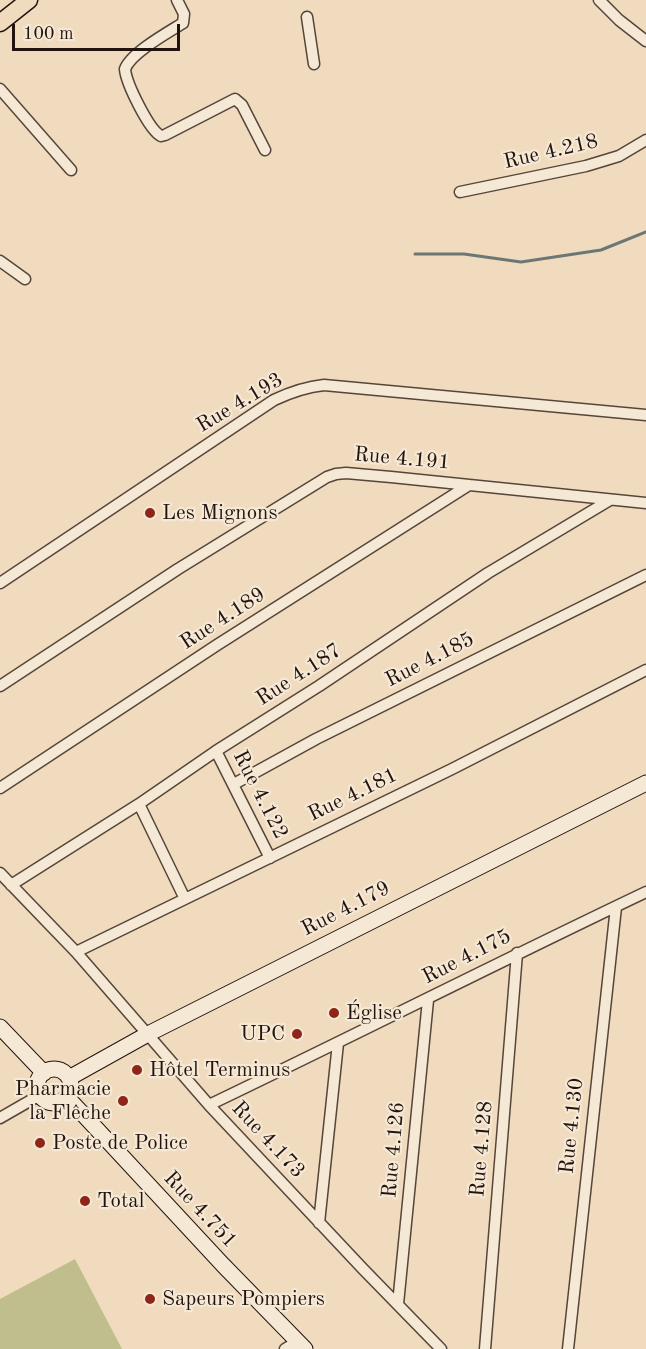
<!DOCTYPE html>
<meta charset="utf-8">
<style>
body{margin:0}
#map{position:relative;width:646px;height:1349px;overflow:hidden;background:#f0dbbf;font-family:"Old Standard TT",serif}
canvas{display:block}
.scale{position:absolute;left:12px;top:24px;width:168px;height:27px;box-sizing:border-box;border:3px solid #22130e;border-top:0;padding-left:8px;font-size:18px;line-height:21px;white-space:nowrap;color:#22130e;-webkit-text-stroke:4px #f5e8d5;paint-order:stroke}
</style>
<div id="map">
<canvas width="646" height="1349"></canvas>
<div class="scale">100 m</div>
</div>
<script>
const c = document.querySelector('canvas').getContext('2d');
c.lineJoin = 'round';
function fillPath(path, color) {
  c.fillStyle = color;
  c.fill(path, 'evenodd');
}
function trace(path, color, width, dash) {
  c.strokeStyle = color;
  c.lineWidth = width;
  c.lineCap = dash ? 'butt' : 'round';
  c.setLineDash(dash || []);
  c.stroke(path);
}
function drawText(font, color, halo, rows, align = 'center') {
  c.font = font + ' "Old Standard TT",serif';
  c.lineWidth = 4.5;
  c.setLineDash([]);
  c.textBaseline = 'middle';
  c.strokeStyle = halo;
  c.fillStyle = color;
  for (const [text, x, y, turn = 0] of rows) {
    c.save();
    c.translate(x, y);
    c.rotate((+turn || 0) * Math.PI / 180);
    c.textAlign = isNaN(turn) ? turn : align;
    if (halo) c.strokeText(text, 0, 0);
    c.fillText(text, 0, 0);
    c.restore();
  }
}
fillPath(new Path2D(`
 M75 1259 122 1349H0V1299Z`), '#c1be8d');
trace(new Path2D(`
 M415 254H464L521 262 601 250 646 232`), '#6c7775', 3);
const street = new Path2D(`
 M177 0 184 14 183 23C167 33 131 53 125 69 126 83 149 130 161 136L165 135 235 99 242 105 265 150
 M599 0 619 20 646 41
 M307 17 314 64
 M0 89 71 170
 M460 192 586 166 619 156 646 140
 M0 261 25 279
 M0 583 274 400C291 392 305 387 324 385L646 415
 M0 686 178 569 327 477 336 474 346 473 391 477 646 503
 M216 751 270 858
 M234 784 316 739 646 575
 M0 788 217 645 469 485
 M139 804 185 899
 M0 873 76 952 209 1105 363 1269 441 1349
 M11 885 139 804 216 751 319 686 488 573 610 500
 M76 952 452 769 646 670
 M209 1105C355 1035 499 962 646 892
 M0 1118 40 1095
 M319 1223 338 1043
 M398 1304 428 1000
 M285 1349 298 1341
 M485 1349 517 953
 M568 1349 616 907`);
const secondary = new Path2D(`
 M0 1027 44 1073
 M37 1086a17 17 0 1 1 34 0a17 17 0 1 1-34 0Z
 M69 1078 148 1034 646 783
 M67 1097 223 1265 305 1349`);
const primary = new Path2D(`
 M0 23 29 0`);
trace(street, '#56453a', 13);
trace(secondary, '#22130e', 17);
trace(primary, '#22130e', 19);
trace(street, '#f5e8d5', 10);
trace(secondary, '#f5e8d5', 15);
trace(primary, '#f0dbbf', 16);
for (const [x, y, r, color] of [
 [150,513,6,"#8f2418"],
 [334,1013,6,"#8f2418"],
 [297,1034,6,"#8f2418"],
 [137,1070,6,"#8f2418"],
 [123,1101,6,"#8f2418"],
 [40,1143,6,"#8f2418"],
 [85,1201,6,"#8f2418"],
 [150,1299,6,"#8f2418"]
]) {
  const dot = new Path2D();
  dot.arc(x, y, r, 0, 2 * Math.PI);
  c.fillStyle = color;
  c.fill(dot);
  trace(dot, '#f5e8d5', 2);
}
drawText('21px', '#22130e', '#f5e8d5', [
 ["Rue 4.218",551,152,-13],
 ["Rue 4.193",240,403,-31],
 ["Rue 4.191",402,459,5],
 ["Rue 4.189",223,619,-33],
 ["Rue 4.185",430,660,-27],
 ["Rue 4.187",299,675,-33],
 ["Rue 4.122",260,795,63],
 ["Rue 4.181",353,795,-26],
 ["Rue 4.179",346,909,-27],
 ["Rue 4.175",467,957,-27],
 ["Rue 4.130",572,1126,-84],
 ["Rue 4.173",268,1140,47],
 ["Rue 4.128",482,1149,-85],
 ["Rue 4.126",394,1150,-85],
 ["Rue 4.751",200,1210,47]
]);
drawText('21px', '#22130e', '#f5e8d5', [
 ["Les Mignons",162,513],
 ["Église",346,1013],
 ["UPC",285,1034,"right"],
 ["Hôtel Terminus",149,1070],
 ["Pharmacie",111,1089,"right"],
 ["la Flêche",111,1113,"right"],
 ["Poste de Police",52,1143],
 ["Total",97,1201],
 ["Sapeurs Pompiers",162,1299]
], 'left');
</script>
